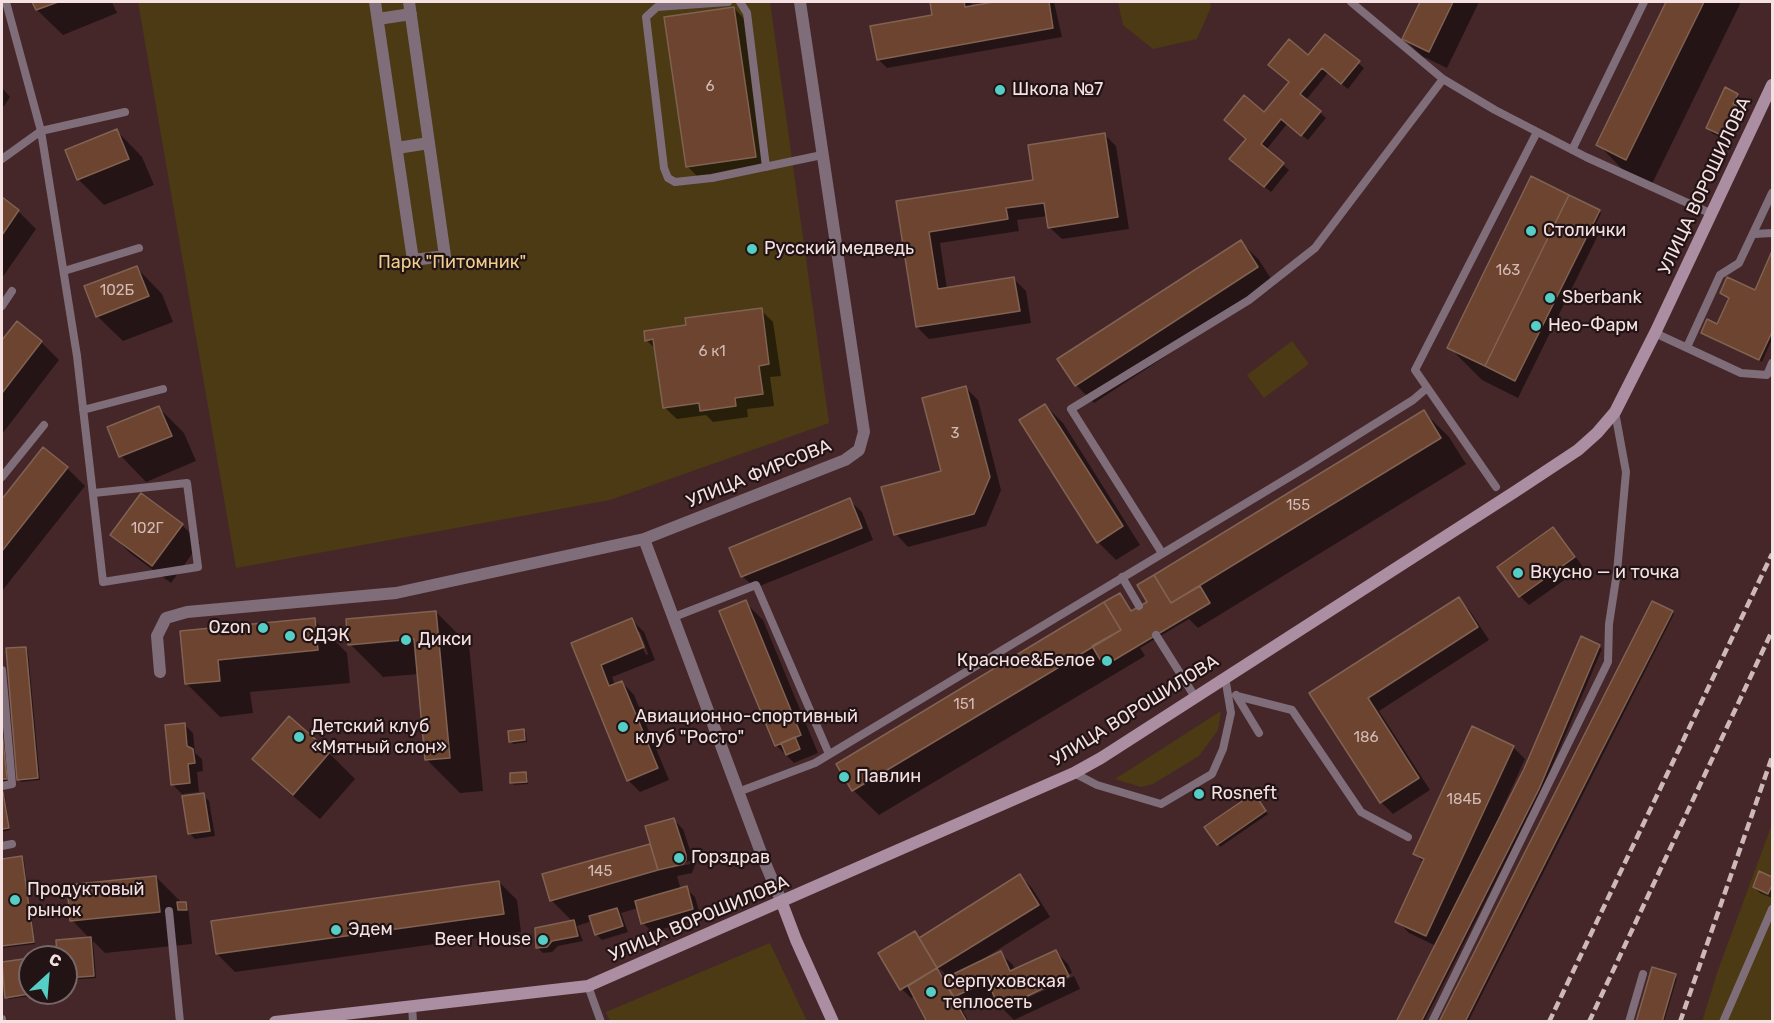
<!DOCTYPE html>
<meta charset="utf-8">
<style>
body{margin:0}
#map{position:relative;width:1774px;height:1023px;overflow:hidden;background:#45272a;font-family:Rubik,sans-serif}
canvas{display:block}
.frame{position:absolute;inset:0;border:3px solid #f6e1e2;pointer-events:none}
.north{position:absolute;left:18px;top:945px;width:60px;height:60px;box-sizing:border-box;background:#221415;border:2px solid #776667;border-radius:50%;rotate:26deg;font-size:16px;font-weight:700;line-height:24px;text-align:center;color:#f6e1e2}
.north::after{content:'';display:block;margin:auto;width:21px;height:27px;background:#55cec5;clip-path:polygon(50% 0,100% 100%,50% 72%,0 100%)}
</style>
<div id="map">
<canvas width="1774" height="1023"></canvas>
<div class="frame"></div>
<div class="north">С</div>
</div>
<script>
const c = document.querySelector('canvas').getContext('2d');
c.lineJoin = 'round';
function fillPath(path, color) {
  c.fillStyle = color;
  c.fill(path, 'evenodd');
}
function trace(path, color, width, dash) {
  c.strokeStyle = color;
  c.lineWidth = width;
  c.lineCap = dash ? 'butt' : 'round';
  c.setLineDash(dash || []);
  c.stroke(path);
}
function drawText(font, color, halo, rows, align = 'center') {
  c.font = font + ' Rubik,sans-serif';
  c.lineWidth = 4.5;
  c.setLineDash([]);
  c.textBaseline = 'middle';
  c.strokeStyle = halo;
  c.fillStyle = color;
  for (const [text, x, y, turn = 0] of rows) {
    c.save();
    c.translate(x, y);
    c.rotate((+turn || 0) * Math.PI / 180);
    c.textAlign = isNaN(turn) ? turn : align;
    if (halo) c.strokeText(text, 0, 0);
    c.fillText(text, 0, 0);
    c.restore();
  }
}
fillPath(new Path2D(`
 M138 2H770L829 423 610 500 236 568Z
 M1118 2H1210L1211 7 1197 39 1153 49 1123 25Z
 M1292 341 1309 364 1264 398 1247 375Z
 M1221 711 1218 730 1199 756 1153 784 1141 787 1115 779Z
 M1772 824V1021L1702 1022 1717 973Z
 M770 943 807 1021H610L606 1012Z`), '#4b3a13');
fillPath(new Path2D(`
 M34 2H112L117 13 63 35 37 10Z
 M931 2H971L972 7 1002 2H1054L1062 37 887 68 878 59 934 17Z
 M1422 2H1479L1447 68 1422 56 1404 39Z
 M1667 2H1741L1652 184 1623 170 1598 144Z
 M734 8 746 21 767 169 699 178 687 166Z
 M1326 36 1364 68 1348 89 1328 73 1306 100 1326 118 1308 140 1287 124 1266 150 1289 170 1271 192 1237 165 1265 114Z
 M2 88 10 97 2 109Z
 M1737 95 1743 101 1738 110 1742 113 1729 141 1713 134 1707 128Z
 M117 131 142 157 154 185 104 205 78 179Z
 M1104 134 1116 146 1129 229 1062 239 1049 227 1048 216 1017 220 1019 231 940 243 947 289 1014 279 1026 291 1031 323 929 339 917 327 898 203 1035 182Z
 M2 199 18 211 36 229 2 278Z
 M1599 211 1601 213 1596 224 1601 229 1518 398 1482 380 1449 347Z
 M1241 242 1259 260 1275 285 1094 403 1076 385Z
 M1772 255V339L1762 362 1703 333 1718 326 1731 299 1721 293 1755 292Z
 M137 268 162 294 173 322 123 341 97 316Z
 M761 310 773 322 781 376 770 377 774 406 747 409 748 417 713 422 706 415 677 419 664 407 657 350 646 340 688 327Z
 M17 323 41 342 59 360 2 434V342Z
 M966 388 978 400 1001 490 986 526 908 547 896 534 943 472Z
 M1045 405 1063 423 1140 545 1116 560 1098 542Z
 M159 408 184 433 196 461 146 482 121 456Z
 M1424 412 1449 437 1466 464 1198 628 1189 619 1140 648 1145 656 879 815 853 790 1149 602Z
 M43 449 67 468 85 486 2 591V501Z
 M849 500 862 512 873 540 755 588 742 576Z
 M182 525 200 543 171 583 130 553 112 535Z
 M1553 529 1562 538 1583 567 1529 605 1520 596Z
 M1458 599 1470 611 1489 640 1379 711 1430 790 1393 814 1381 802 1311 694Z
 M745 602 763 620 818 753 794 763 776 745Z
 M436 612 469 645 483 791 460 793 427 760 419 674 383 677 350 644Z
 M1672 612 1674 614 1468 1022H1441Z
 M314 620 347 653 350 683 250 692 253 713 220 717 187 684 182 633Z
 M632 620 644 632 655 660 612 677 615 685 622 682 634 695 669 780 640 792 628 780 573 644ZM636 632H640L648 654 646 655Z
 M1582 638 1602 649 1541 792 1424 1022H1398L1436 946 1409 933 1397 921 1424 863 1415 854 1513 747 1525 759 1500 814 1502 815 1526 770Z
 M26 648 28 651 40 780 21 782 19 779Z
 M2 717 9 781H2Z
 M289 718 329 753 355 779 320 819 279 784 254 759Z
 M184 724 193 733 195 753 202 759 203 771 197 772 199 792 182 794 173 785Z
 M523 731 526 733 527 742 513 744 510 741Z
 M525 774 528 776V784L514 785 512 783Z
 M2 794 5 796 10 830 2 832Z
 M203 795 209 801 215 836 195 839 189 833Z
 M1256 797 1268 814 1220 847 1207 827Z
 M674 820 683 829 695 865 692 873 677 876 681 890 686 888 695 897 701 918 652 932 643 923 638 908 621 913 628 932 602 940 596 934 592 921 577 926 583 941 558 946 552 952 543 953 538 948 573 922 551 900 544 875 652 845ZM690 861V864L672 868 670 866Z
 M22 858 24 860 35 944 3 948 2 946V860Z
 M1760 873 1772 879V898L1760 893 1754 887Z
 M1020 876 1032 888 1050 917 983 959 984 961 1000 953 1013 965 1015 971 1056 952 1068 964 1072 973 1004 1005V1009L1074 976 1080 989 1014 1020 1002 1008 995 995 967 1009 957 1000 969 1022H929L915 996 911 998 902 989 880 954 915 933 921 938ZM939 969H940L949 978 945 979Z
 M156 877 182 903 188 906 192 944 105 953 93 941 96 978 66 980V957H58L90 939 72 920Z
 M499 882 517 900 521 932 235 972 217 954Z
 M30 960V993L44 994 9 999 6 997 2 964Z
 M1675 976 1677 978 1664 1022H1638Z`), '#0007');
const building = new Path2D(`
 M32 2H58L36 10Z
 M930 2H964L965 7 994 2H1049L1053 28 877 60 870 26 932 15Z
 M1420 2H1453L1429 52 1402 39Z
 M1666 2H1704L1626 160 1596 145Z
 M734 7 756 157 686 167 664 17Z
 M1325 34 1360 61 1341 84 1322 68 1300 94 1321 111 1301 136 1281 119 1261 144 1284 163 1264 187 1229 159 1246 139 1224 120 1244 95 1264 112 1289 82 1268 65 1289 39 1308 55Z
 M1725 87 1738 94 1733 104 1737 106 1723 136 1706 128Z
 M117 129 129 159 77 180 65 150Z
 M1105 133 1118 217 1048 228 1044 203 1006 208 1008 219 929 232 938 289 1014 277 1020 311 916 327 896 201 1033 180 1028 145Z
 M1531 176 1569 195 1485 366 1447 348Z
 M1569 195 1600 210 1515 381 1485 366Z
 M2 197 19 210 2 235Z
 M1241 240 1258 267 1075 386 1057 359Z
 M1772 251V332L1759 360 1701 333 1707 319 1717 324 1729 298 1720 293 1727 277 1755 290Z
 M137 266 149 296 96 317 84 286Z
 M762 308 769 364 759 366 763 394 735 398 736 406 700 411 699 403 663 408 653 339 645 341 644 331 686 325 685 318Z
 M17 321 42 341 2 393V340Z
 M966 386 990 477 974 514 894 535 881 487 941 471 922 398Z
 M1045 404 1123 526 1097 543 1019 420Z
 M159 406 172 436 119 457 107 427Z
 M1424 410 1441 438 1171 603 1154 575Z
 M43 447 68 467 2 551V499Z
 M141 493 183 524 152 566 110 535Z
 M850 498 862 528 741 577 729 548Z
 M1553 527 1575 557 1519 597 1497 567Z
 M1154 575 1171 603 1200 586 1210 603 1104 666 1092 646 1121 630 1104 602 1120 593 1131 611 1147 602 1137 585Z
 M1459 597 1478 627 1368 698 1419 778 1380 803 1309 693Z
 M746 600 801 735 775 746 719 611Z
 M1652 601 1673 611 1600 754 1465 1022H1439Z
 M1104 602 1121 630 852 791 836 764Z
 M436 611 450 758 425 760 414 639 348 645 346 619Z
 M315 618 318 650 218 660 220 681 185 684 180 631Z
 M632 618 644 647 601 665 609 686 622 681 658 768 627 781 571 643Z
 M1581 636 1600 645 1539 789 1421 1022H1396L1524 769Z
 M26 647 38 778 17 780 6 648Z
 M289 716 330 752 293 795 252 759Z
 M185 723 187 746 193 749 195 763 188 764 190 783 171 785 165 725Z
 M1472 726 1514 746 1426 936 1395 922 1424 859 1413 854Z
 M524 729 525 740 509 742 508 731Z
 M2 731 7 779H2Z
 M795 737 800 749 786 755 781 743Z
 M526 772 527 782 510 783V773Z
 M3 792 9 828 2 829V793Z
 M204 793 210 831 188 834 182 796Z
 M1254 793 1266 811 1217 845 1204 827Z
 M674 818 686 855V860L683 864 658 870 645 826Z
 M650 844 658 870 550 901 542 874Z
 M22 856 34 942 2 946V859Z
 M1759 871 1772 877V885L1768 894 1753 887Z
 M1020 874 1039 905 937 968 919 938Z
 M156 876 160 912 70 921 67 885Z
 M499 881 504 914 216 954 211 921Z
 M687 886 693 909 641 924 635 901Z
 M177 902H186L187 910H178Z
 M617 908 623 926 595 935 589 916Z
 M574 920 578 936 552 941 547 947 536 948 535 928Z
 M915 931 937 968 900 990 878 953Z
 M91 937 94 976 66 978V957H57L56 940Z
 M1056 950 1069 976 1000 1009 987 981 954 997 943 979 1001 951 1010 971Z
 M30 958V993H35L5 998 2 962Z
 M1652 967 1676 974 1662 1022H1636Z
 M937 968 943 979 967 1022H927L908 986Z`);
fillPath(building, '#6c442f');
trace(building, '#816252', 1.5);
trace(new Path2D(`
 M6 2 41 131 77 356 103 582 198 567 187 483 94 493
 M728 2 657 7 646 17 664 168 668 178 675 182 712 178 822 155
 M740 2 747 13 766 167
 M1351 2 1443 79 1495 110 1586 157 1712 214
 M1572 150 1644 2
 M2 159 41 131 125 112
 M1755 234 1772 233
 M64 271 139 248
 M2 306 12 291
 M1655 333 1741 373 1767 375 1772 363
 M1687 347 1720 275 1739 263 1772 193
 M83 410 163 389
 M2 477 44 425
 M1496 487 1415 370 1537 132
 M1162 553 1071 409 1249 300 1315 248 1443 79
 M1122 577 1139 606
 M674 617 756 585 829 754
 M1156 635 1195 697
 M2 670 12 784 2 786
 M1236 695 1259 733
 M1237 696 1292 710 1361 812 1408 837
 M1074 773 1097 785 1161 804 1212 774 1223 749 1231 713 1225 677
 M738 792 815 763 1306 467 1413 400 1427 388
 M2 846 12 844
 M169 911 180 1022
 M588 986 601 1022
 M412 1005 413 1022
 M2 1019V1022
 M1432 1022 1608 662 1609 624 1617 572 1626 472 1615 412
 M1629 1022 1643 974
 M1723 1022 1772 909`), '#7f6d79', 8);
trace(new Path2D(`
 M375 2 413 260 445 256 409 2
 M378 19 411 14
 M397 148 429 143`), '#7f6d79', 12);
trace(new Path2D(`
 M644 539 763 858 782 903
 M160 672 157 636 166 618 187 612 396 593 644 539 845 460 859 450 864 432 800 2`), '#7f6d79', 12);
trace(new Path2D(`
 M782 903 796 940 833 1022
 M275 1022 588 986 1074 773 1101 758 1516 491 1578 450 1597 433 1615 412 1655 333 1772 85`), '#ab8ea1', 12);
trace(new Path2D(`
 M1549 1022 1772 554
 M1589 1022 1772 631
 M1680 1022 1772 757`), '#cfb8ba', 4.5, [9, 4.5]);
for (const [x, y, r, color] of [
 [1000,90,6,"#55cec5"],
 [1531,231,6,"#55cec5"],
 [752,249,6,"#55cec5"],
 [1550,298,6,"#55cec5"],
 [1536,326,6,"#55cec5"],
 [1518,573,6,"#55cec5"],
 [263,628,6,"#55cec5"],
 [290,636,6,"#55cec5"],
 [406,640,6,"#55cec5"],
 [1107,661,6,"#55cec5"],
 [623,727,6,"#55cec5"],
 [299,737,6,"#55cec5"],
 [844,777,6,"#55cec5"],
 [1199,794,6,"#55cec5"],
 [679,858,6,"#55cec5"],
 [15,900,6,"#55cec5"],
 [336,930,6,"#55cec5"],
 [543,940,6,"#55cec5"],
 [931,992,6,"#55cec5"]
]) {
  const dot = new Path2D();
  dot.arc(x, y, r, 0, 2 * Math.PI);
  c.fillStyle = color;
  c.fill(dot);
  trace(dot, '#221415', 2);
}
drawText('15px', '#d4bab5', null, [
 ["6",710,87],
 ["163",1508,271],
 ["102Б",117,291],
 ["6 к1",712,352],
 ["3",955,434],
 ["155",1298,506],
 ["102Г",147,529],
 ["151",964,705],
 ["186",1366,738],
 ["184Б",1464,800],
 ["145",600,872]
]);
drawText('18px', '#f6e1e2', '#221415', [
 ["Школа №7",1012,90],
 ["Столички",1543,231],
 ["Русский медведь",764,249],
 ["Sberbank",1562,298],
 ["Нео-Фарм",1548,326],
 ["Вкусно — и точка",1530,573],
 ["Ozon",251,628,"right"],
 ["СДЭК",302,636],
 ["Дикси",418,640],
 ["Красное&Белое",1095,661,"right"],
 ["Авиационно-спортивный",635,717],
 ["клуб \"Росто\"",635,738],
 ["Детский клуб",311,727],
 ["«Мятный слон»",311,748],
 ["Павлин",856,777],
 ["Rosneft",1211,794],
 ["Горздрав",691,858],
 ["Продуктовый",27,890],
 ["рынок",27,911],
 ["Эдем",348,930],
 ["Beer House",531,940,"right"],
 ["Серпуховская",943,982],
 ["теплосеть",943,1003]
], 'left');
drawText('18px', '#f6e1e2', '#221415', [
 ["УЛИЦА ВОРОШИЛОВА",1705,186,-65],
 ["УЛИЦА ФИРСОВА",759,474,-22],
 ["УЛИЦА ВОРОШИЛОВА",1135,711,-32],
 ["УЛИЦА ВОРОШИЛОВА",699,919,-23]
]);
drawText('18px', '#efcd8a', '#221415', [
 ["Парк \"Питомник\"",452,263]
]);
</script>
